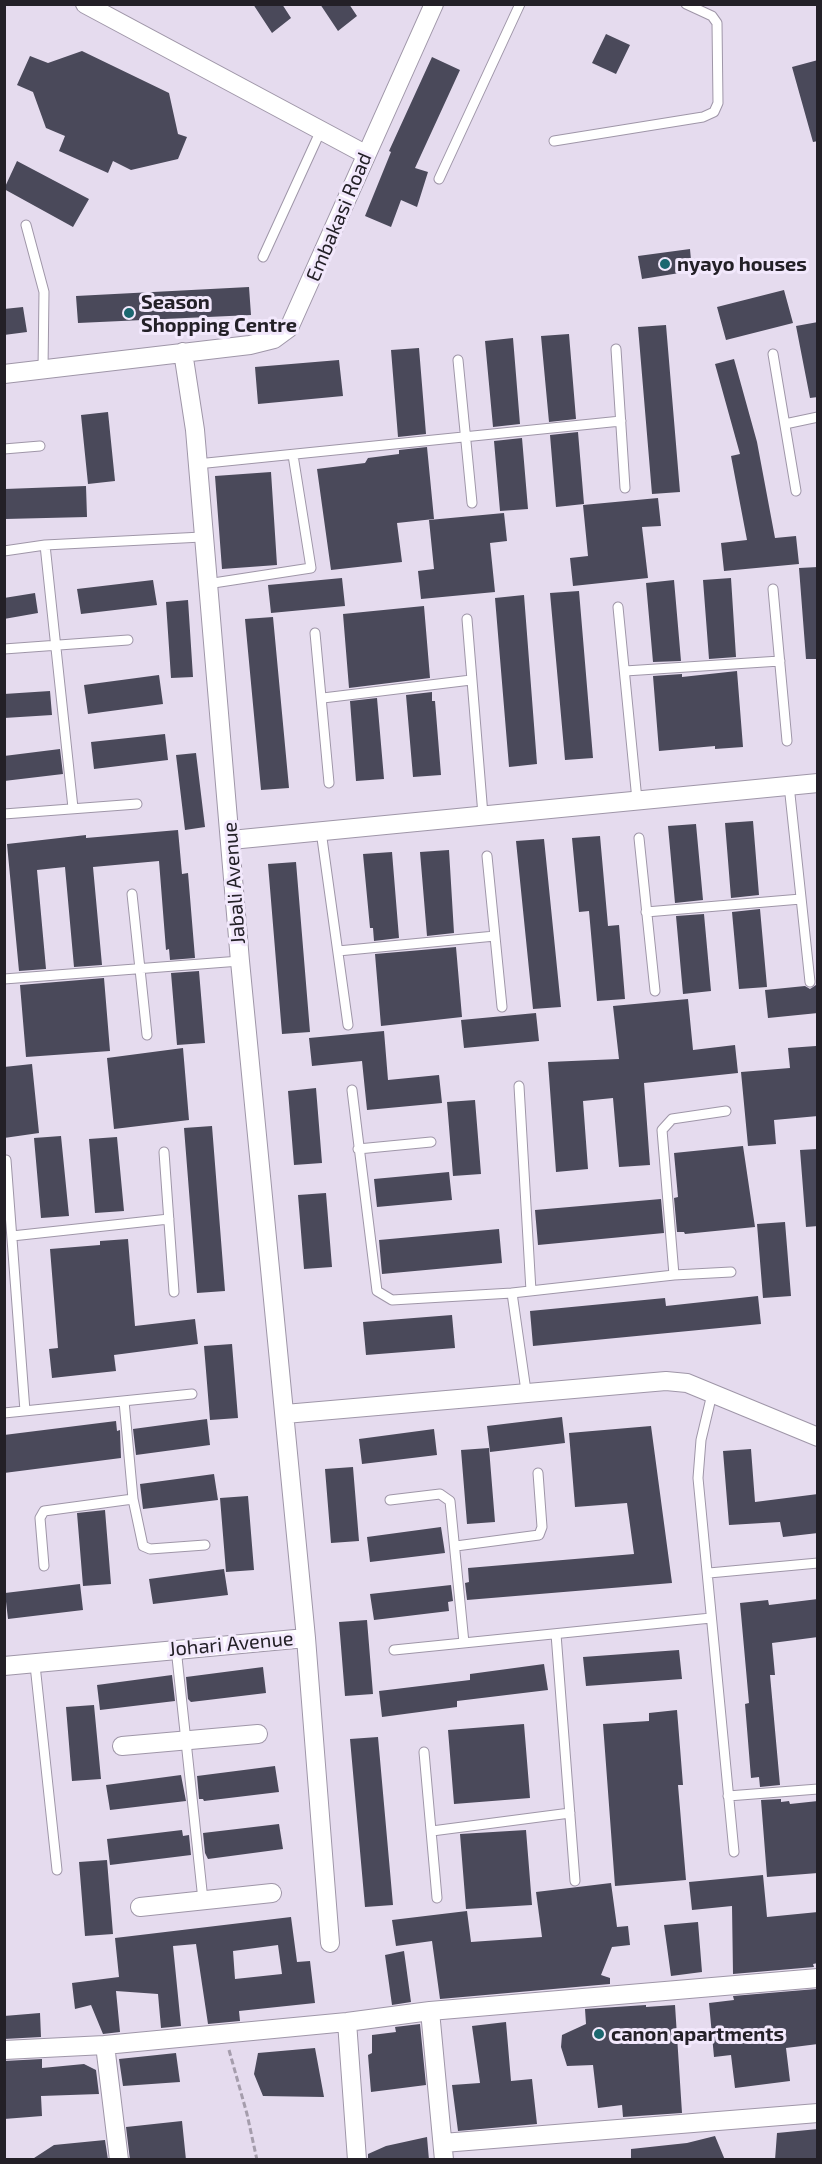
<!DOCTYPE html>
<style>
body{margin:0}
#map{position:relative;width:822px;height:2164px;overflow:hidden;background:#e5dbee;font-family:"Exo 2",sans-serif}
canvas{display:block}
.frame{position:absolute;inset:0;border:6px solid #232027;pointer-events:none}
</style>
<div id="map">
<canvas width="822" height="2164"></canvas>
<div class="frame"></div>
</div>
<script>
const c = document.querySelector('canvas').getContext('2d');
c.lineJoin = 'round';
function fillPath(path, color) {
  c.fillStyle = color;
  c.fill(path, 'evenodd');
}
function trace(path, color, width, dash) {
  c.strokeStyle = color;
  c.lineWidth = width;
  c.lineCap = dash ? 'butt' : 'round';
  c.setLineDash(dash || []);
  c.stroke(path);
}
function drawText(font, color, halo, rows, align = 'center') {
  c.font = font + ' "Exo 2",sans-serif';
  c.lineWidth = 6;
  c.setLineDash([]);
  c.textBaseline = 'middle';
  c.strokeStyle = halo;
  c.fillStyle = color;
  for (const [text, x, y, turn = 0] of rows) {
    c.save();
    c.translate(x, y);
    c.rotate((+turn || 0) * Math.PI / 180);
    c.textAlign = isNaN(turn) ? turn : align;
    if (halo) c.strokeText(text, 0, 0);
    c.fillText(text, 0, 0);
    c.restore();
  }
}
fillPath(new Path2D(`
 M253 4H282L291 18 272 33Z
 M320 4H349L357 16 338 31Z
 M606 34 630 45 616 74 592 63Z
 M82 51 169 93 178 134 187 137 178 159 131 170 113 161 108 173 59 151 65 136 46 128 33 92 17 85 30 56 48 63Z
 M432 57 460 70 415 168 428 172 417 207 401 200 391 227 365 216 391 152 389 151Z
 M818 60V141L813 142 792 67Z
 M17 161 89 199 73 227 4 189Z
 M690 249 692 271 642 279 638 256Z
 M249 287 251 315 78 323 76 296Z
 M784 290 793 323 726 340 717 307Z
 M23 307 27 332 4 335V309Z
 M818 322V397L810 398 796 326Z
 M666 325 680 492 652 494 638 327Z
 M569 334 576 419 549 422 541 336Z
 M513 338 520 424 493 427 485 341Z
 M419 348 426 434 398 437 391 350Z
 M734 359 757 442 775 538 796 536 799 564 724 571 721 543 747 540 731 456 740 454 715 364Z
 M339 360 343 396 258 404 255 367Z
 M108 412 115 481 88 484 81 415Z
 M578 432 584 504 556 507 550 435Z
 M522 438 528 509 500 511 494 441Z
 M427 447 434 519 397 523 402 562 331 570 317 469 365 463 368 458 399 454V450Z
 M271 472 277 565 222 569 215 476Z
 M86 486 87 517 5 519V489Z
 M658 498 661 526 642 527 648 578 573 586 570 558 588 556 583 505Z
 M504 513 507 541 490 543 495 592 421 599 418 571 434 569 429 520Z
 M818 567V659H806L799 568Z
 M342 578 345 606 271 613 268 585Z
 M731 578 736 657 709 659 703 580Z
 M153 580 157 605 81 614 77 589Z
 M674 580 681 661 653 662 646 583Z
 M579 591 593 758 565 760 550 593Z
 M35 593 38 613 4 619V598Z
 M524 595 537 764 509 767 495 598Z
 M188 600 193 677 171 678 166 602Z
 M424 606 430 678 349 688 343 614Z
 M273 617 289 788 261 790 245 619Z
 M737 671 743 747 715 749V746L659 751 653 676 682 674V677Z
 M159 675 163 704 88 714 84 685Z
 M50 691 52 715 4 718V694Z
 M432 692V701H435L441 775 413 777 406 695Z
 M377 698 384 779 356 781 350 701Z
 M165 734 168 760 94 769 91 742Z
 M60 749 63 774 4 781V756Z
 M196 753 205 827 185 830 176 755Z
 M753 821 759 895 731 898 725 823Z
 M696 824 703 900 675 903 668 826Z
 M178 830 182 874 188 873 195 958 170 960 169 949 166 950 159 861 93 867 102 965 74 967 65 867 37 870 46 969 19 971 7 844 86 835V838Z
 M600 836 608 926 619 925 625 999 597 1001 589 911 579 912 572 838Z
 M544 839 561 1007 533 1009 516 841Z
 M449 850 454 933 427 936 420 852Z
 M392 852 399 938 374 941 373 928H370L363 854Z
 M296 862 310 1032 282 1034 268 864Z
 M760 909 767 987 739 989 732 912Z
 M704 914 711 991 683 994 676 916Z
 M456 947 462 1017 381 1026 375 954Z
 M199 971 205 1043 177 1045 171 973Z
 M104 978 110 1051 26 1057 20 985Z
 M816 985 818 1013 768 1018 765 990 805 986 810 989Z
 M688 999 693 1050 735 1045 738 1073 644 1083 650 1165 619 1167 613 1098 583 1101 588 1169 556 1172 548 1062 619 1059 613 1006Z
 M536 1013 539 1041 464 1048 461 1020Z
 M384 1031 388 1080 439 1075 442 1103 367 1110 362 1061 312 1066 309 1038Z
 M816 1046 818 1116 774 1120 776 1144 748 1146 741 1072 790 1068 788 1048Z
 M183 1048 189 1120 114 1129 107 1058Z
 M32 1064 39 1133 4 1138V1067Z
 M316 1088 322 1163 294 1165 288 1091Z
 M475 1100 481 1174 453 1176 447 1102Z
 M212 1126 225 1291 197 1293 184 1128Z
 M61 1136 69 1216 41 1218 34 1138Z
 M117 1137 124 1211 95 1213 89 1139Z
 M743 1146 755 1227 685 1234 684 1232H677L674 1198 678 1197 674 1153Z
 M818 1149V1226L806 1227 800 1150Z
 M449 1172 452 1200 377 1207 374 1179Z
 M326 1193 332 1267 304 1269 298 1195Z
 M661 1199 664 1233 538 1245 535 1210Z
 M785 1222 791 1296 763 1298 757 1224Z
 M499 1229 502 1263 382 1274 379 1240Z
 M128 1239 135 1326 195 1319 198 1344 114 1355 116 1371 52 1378 49 1349 58 1348 50 1249 100 1245V1241Z
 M758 1296 761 1324 533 1346 530 1311 665 1298 666 1306Z
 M452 1315 455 1348 366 1355 363 1322Z
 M232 1344 238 1418 210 1420 204 1346Z
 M562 1417 565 1443 490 1452 487 1426Z
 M207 1419 210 1445 136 1455 133 1429Z
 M116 1421 117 1431 120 1430 121 1458 4 1473V1435Z
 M651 1426 672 1583 467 1600 465 1583 469 1582 468 1568 634 1554 627 1503 575 1507 569 1433Z
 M434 1429 437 1455 362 1464 359 1439Z
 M489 1448 495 1522 467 1524 461 1450Z
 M751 1449 755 1502 818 1494V1533L783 1537 780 1522 729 1525 723 1451Z
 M353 1467 359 1541 331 1543 325 1469Z
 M214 1474 218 1500 143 1509 140 1484Z
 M248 1496 254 1570 226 1572 220 1498Z
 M105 1510 111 1584 83 1586 77 1513Z
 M441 1527 445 1553 370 1562 367 1537Z
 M224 1569 228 1595 153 1604 149 1579Z
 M80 1584 83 1610 8 1619 5 1593Z
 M451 1585 453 1601 448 1602 449 1611 374 1620 370 1594Z
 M818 1599V1637L772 1643 775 1675H770L780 1785 760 1787 759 1777 751 1778 745 1704 749 1703 740 1603 768 1600 769 1605Z
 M367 1620 373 1694 345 1696 339 1622Z
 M679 1650 682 1679 586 1686 583 1657Z
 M544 1664 548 1690 457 1701V1707L382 1717 379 1691 470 1680V1674Z
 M263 1667 266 1693 191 1702 188 1699 186 1677Z
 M172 1675 175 1701 100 1710 97 1685Z
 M94 1705 101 1779 72 1781 66 1707Z
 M677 1710 683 1785H678L686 1880 615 1886 603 1724 649 1721V1713Z
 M524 1724 530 1798 454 1804 448 1730Z
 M378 1737 393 1905 365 1907 350 1739Z
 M275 1766 279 1792 204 1801 203 1799H199L197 1776Z
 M181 1775 186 1801 110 1810 106 1785Z
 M781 1799V1802L789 1801 790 1804 818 1801V1873L767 1877 761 1800Z
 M279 1824 283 1849 208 1859 205 1853 203 1833Z
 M182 1830 183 1836 189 1835 191 1855 110 1865 107 1839Z
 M526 1830 532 1905 466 1909 460 1834Z
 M107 1860 113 1934 85 1936 79 1862Z
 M763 1875 767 1917 818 1912V1963L813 1964 814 1967 733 1974 732 1906 692 1910 689 1882Z
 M611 1883 617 1927 628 1926 630 1945 612 1947 601 1975 610 1978V1984L440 1999 432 1941 396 1946 392 1920 467 1911 471 1942 542 1937 536 1892Z
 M291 1917 297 1962 310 1961 315 2003 239 2011 240 2021 208 2024 196 1944 173 1946 181 2026 161 2028 158 1994 116 1991 120 2032 103 2034 91 2005 75 2009 72 1983 119 1977 115 1938ZM278 1945 282 1974 235 1979 233 1951Z
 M698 1922 702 1972 671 1976 664 1925Z
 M404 1951 411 2002 392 2005 385 1955Z
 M816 1989 818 2044 786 2048 790 2081 735 2088 731 2055 714 2057 709 2003 734 2000 733 1996Z
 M646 2005V2007L675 2005 682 2113 623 2117 622 2105 598 2108 593 2065 567 2066 561 2047 562 2035 586 2024 585 2009Z
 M40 2013 41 2037 4 2039V2016Z
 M506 2022 511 2081 532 2079 537 2124 458 2131 452 2085 480 2083 472 2026Z
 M420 2024 426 2085 371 2092 368 2055 372 2053V2035L396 2032 395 2027Z
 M315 2048 324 2097 263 2096 254 2074 258 2053Z
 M176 2053 180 2082 123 2086 119 2059Z
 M42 2059V2068L84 2064 96 2070 99 2094 41 2096 42 2116 4 2119V2061Z
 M182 2121 186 2160H130L126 2127Z
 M818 2129V2160H775L777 2133Z
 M715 2136 725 2160H631V2149L687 2143Z
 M427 2137 429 2160H368V2154L386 2146Z
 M105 2140 108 2160H31L54 2145Z`), '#4a495a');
const lane = new Path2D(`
 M554 141 703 117 714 112 718 103 717 23 712 16 686 4
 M439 179 520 4
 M26 225 44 292 43 369
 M263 257 321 130
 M616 349 625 488
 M773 354 796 491
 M458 360 472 503
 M785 424 818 417
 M4 449 40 446
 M197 464 621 421
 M45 545 73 808
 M4 551 45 545 202 537
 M207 584 311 568 293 455
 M773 589 787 741
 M618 607 637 800
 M467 619 483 815
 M315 633 329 783
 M4 649 128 640
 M625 671 780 661
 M323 698 471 680
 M789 785 810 982
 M4 814 137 804
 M321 831 348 1025
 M639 838 655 991
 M487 856 502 1007
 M132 894 147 1035
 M646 912 801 899
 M338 951 495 936
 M4 979 240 961
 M519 1086 531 1291
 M352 1090 377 1291 392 1300 512 1293 674 1275 731 1272
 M358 1149 431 1142
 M164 1152 174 1292
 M6 1160 25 1411
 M12 1236 169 1219
 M674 1275 662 1130 672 1119 726 1111
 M512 1293 526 1391
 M712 1394 701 1440 698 1478 734 1852
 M124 1401 133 1499 143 1546 150 1549 205 1545
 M4 1413 192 1394
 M390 1500 440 1494 450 1501 464 1643
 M456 1546 539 1535 542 1527 538 1473
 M44 1566 40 1518 44 1511 133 1499
 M709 1573 818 1563
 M556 1634 575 1881
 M176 1648 203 1900
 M394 1650 711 1618
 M35 1665 57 1870
 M424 1752 437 1898
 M728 1796 818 1789
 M432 1831 570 1813`);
const street = new Path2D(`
 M85 4 365 154
 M4 374 250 345 274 339 289 328 434 4
 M231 840 818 783
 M285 1414 666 1381 687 1383 818 1437
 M306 1638 330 1943
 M4 1666 306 1638 240 961 195 430 183 352
 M122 1746 258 1734
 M140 1907 272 1893
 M430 2011 444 2160
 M347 2022 357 2160
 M4 2050 105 2045
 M443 2143 818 2113
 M119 2160 105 2045 347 2022 430 2011 818 1978`);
trace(lane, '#9f96a8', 11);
trace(street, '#9f96a8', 20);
trace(new Path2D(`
 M229 2050 247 2114 257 2160`), '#a59dac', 3, [6, 3]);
trace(lane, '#fff', 9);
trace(street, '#fff', 18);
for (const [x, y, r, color] of [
 [665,264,6,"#1b676f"],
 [129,313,6,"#1b676f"],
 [599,2034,6,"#1b676f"]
]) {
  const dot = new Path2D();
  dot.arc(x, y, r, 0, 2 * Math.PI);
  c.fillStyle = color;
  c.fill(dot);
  trace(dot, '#f2e8fc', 2);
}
drawText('20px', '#232027', '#f2e8fc', [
 ["Embakasi Road",339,217,-67],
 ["Jabali Avenue",234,883,-94],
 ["Johari Avenue",231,1644,-5]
]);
drawText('bold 20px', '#232027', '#f2e8fc', [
 ["nyayo houses",677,264],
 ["Season",141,302],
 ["Shopping Centre",141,325],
 ["canon apartments",611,2034]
], 'left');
</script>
